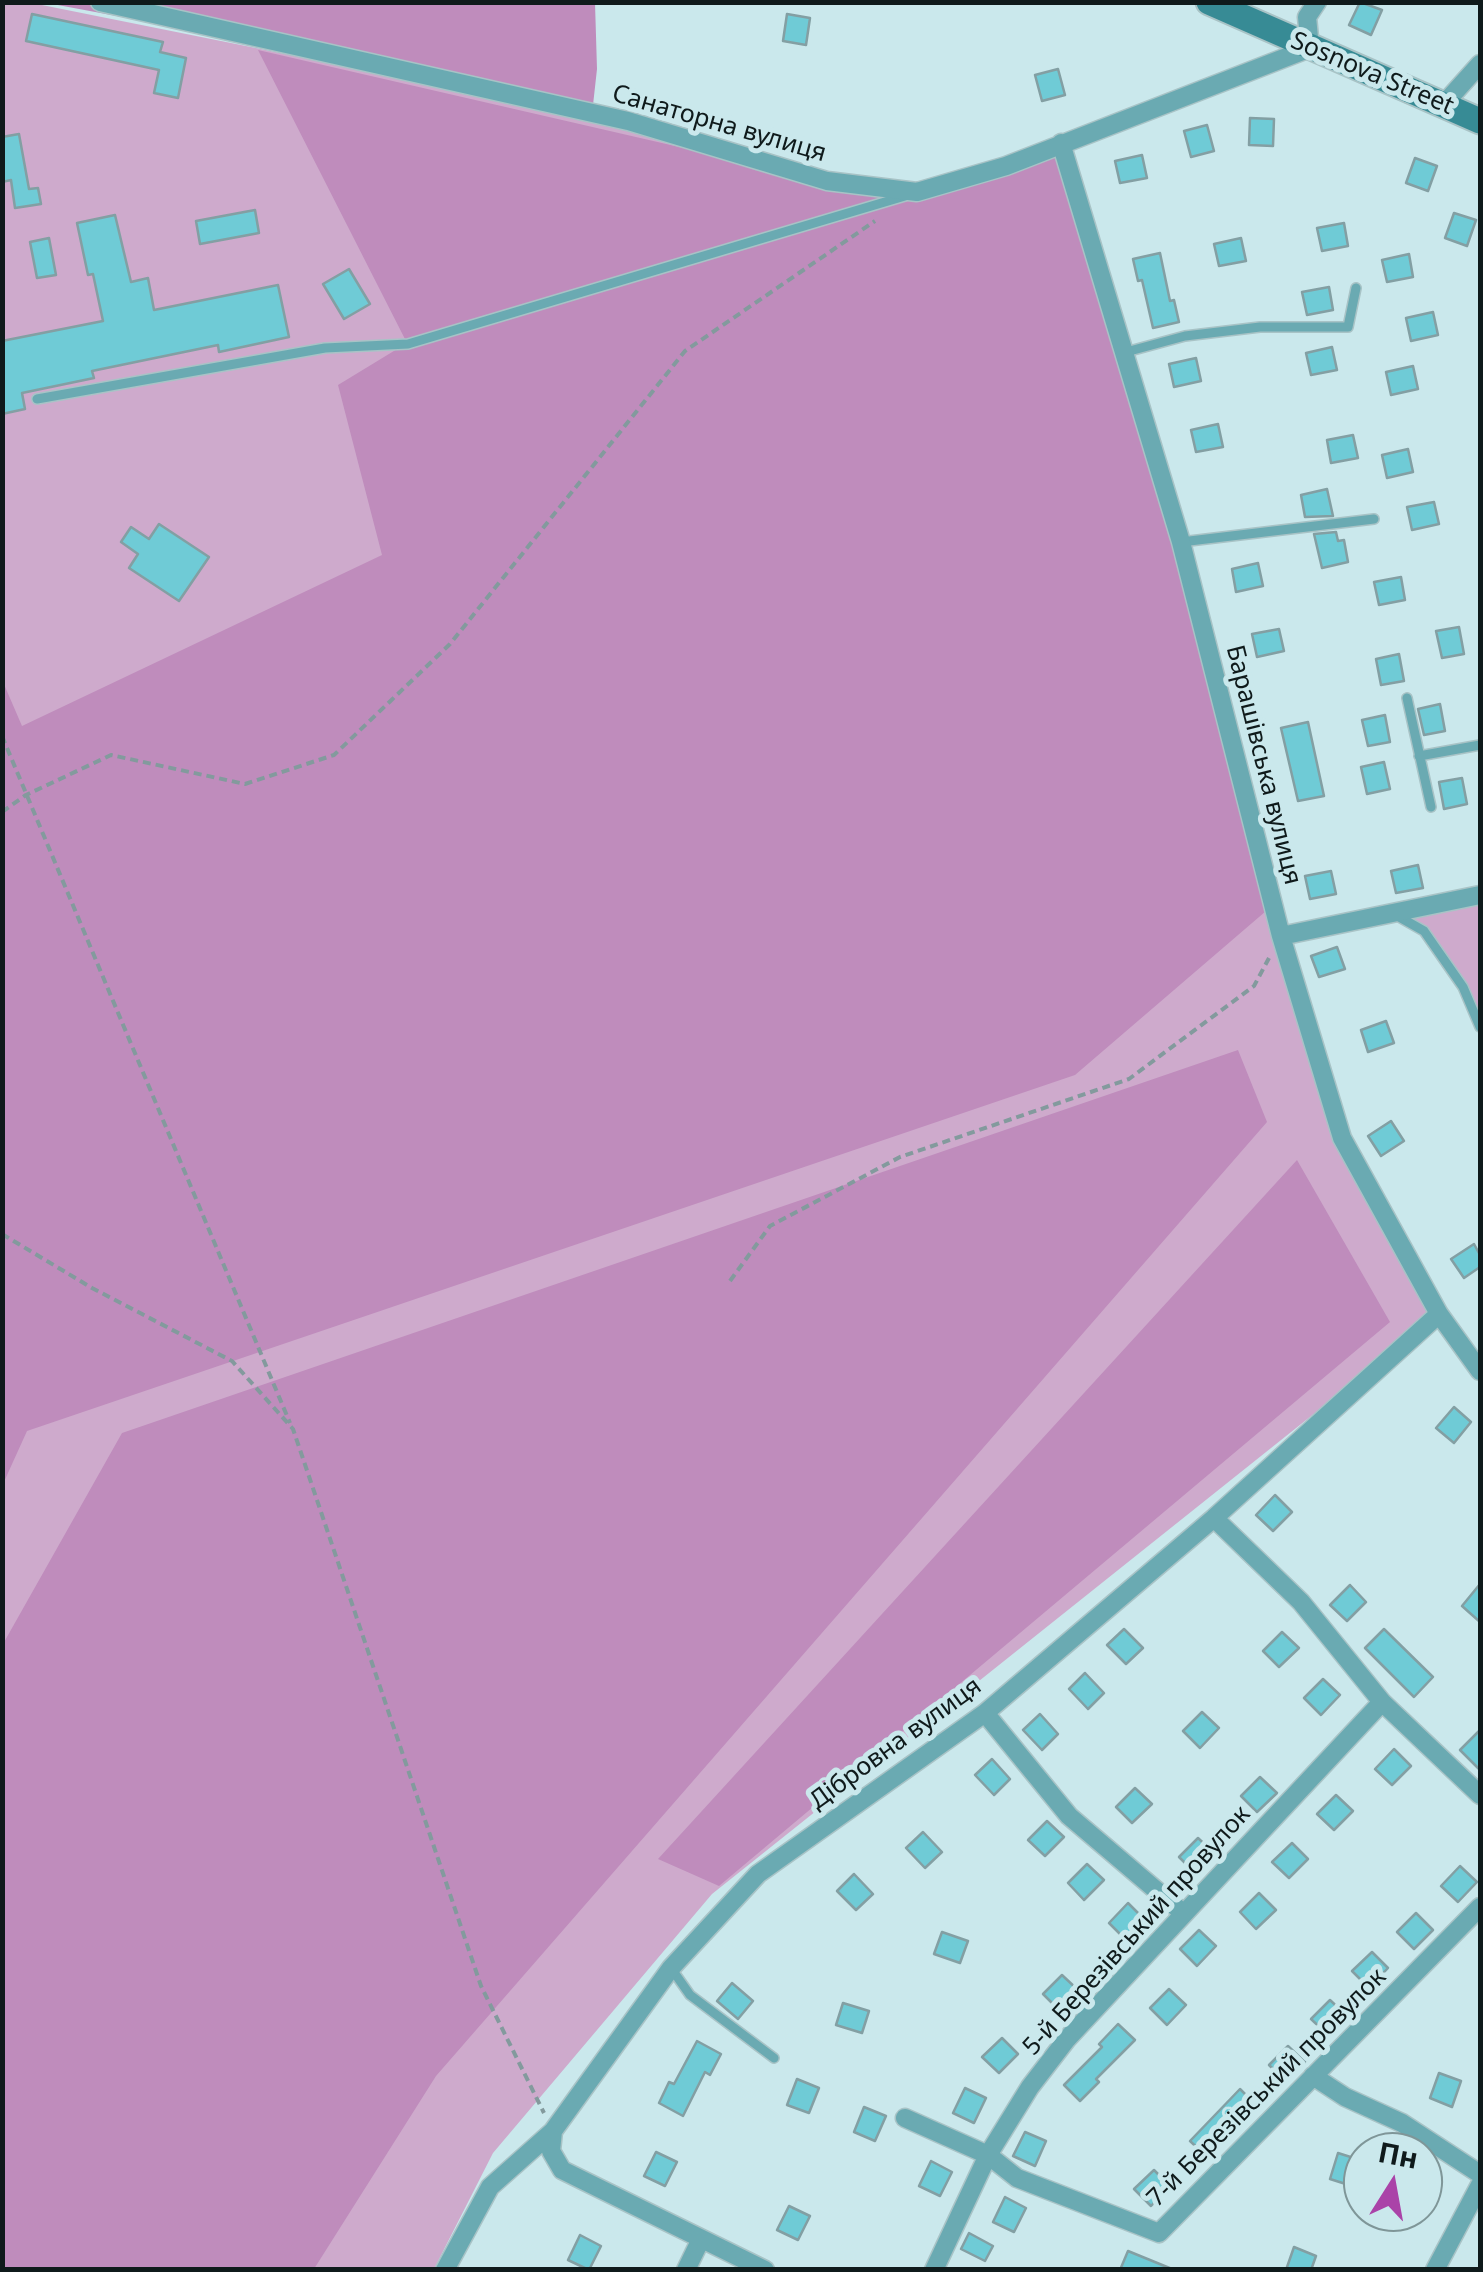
<!DOCTYPE html>
<meta charset="utf-8">
<style>
body{margin:0}
#map{position:relative;width:1483px;height:2272px;overflow:hidden;background:#cae8ec;font-family:"Noto Sans",sans-serif}
canvas{display:block}
.frame{position:absolute;inset:0;border:5px solid #0f1a1b;pointer-events:none}
.north{position:absolute;left:1343px;top:2132px;width:100px;height:100px;box-sizing:border-box;background:#cae8ec;border:2px solid #7f9698;border-radius:50%;rotate:11deg;font-size:28px;font-weight:700;line-height:40px;text-align:center;color:#0f1a1b}
.north::after{content:'';display:block;margin:auto;width:35px;height:45px;background:#aa43a8;clip-path:polygon(50% 0,100% 100%,50% 72%,0 100%)}
</style>
<div id="map">
<canvas width="1483" height="2272"></canvas>
<div class="frame"></div>
<div class="north">Пн</div>
</div>
<script>
const c = document.querySelector('canvas').getContext('2d');
c.lineJoin = 'round';
function fillPath(path, color) {
  c.fillStyle = color;
  c.fill(path, 'evenodd');
}
function trace(path, color, width, dash) {
  c.strokeStyle = color;
  c.lineWidth = width;
  c.lineCap = dash ? 'butt' : 'round';
  c.setLineDash(dash || []);
  c.stroke(path);
}
function drawText(font, color, halo, rows, align = 'center') {
  c.font = font + ' "Noto Sans",sans-serif';
  c.lineWidth = 10;
  c.setLineDash([]);
  c.textBaseline = 'middle';
  c.strokeStyle = halo;
  c.fillStyle = color;
  for (const [text, x, y, turn = 0] of rows) {
    c.save();
    c.translate(x, y);
    c.rotate((+turn || 0) * Math.PI / 180);
    c.textAlign = isNaN(turn) ? turn : align;
    if (halo) c.strokeText(text, 0, 0);
    c.fillText(text, 0, 0);
    c.restore();
  }
}
fillPath(new Path2D(`
 M3 3H32L599 117 827 181 917 192 1061 143 1272 900 1342 1138 1439 1314 712 1894 493 2153 434 2269 3 2270Z
 M1480 895V1027L1463 987 1424 931 1392 913Z`), '#ceaacc');
fillPath(new Path2D(`
 M47 3H595L597 69 593 105Z
 M258 50 827 181 917 192 1061 143 1273 905 1075 1075 27 1431 3 1484V682L22 726 382 555 338 385 407 343Z
 M1238 1050 1267 1122 436 2076 314 2269H3V1644L122 1433Z
 M1297 1160 1390 1322 719 1886 658 1859Z`), '#bf8cbc');
const building = new Path2D(`
 M1360 2 1382 10 1371 35 1349 25Z
 M32 14 163 42 160 52 186 58 178 98 154 93 159 70 26 41Z
 M787 14 810 18 806 45 783 41Z
 M1058 69 1065 95 1042 101 1035 75Z
 M1250 118 1274 119 1273 146 1249 145Z
 M1207 125 1214 151 1191 157 1184 131Z
 M19 134 29 189 38 188 41 204 15 208 11 180 2 182V137Z
 M1142 155 1147 178 1120 183 1115 161Z
 M1415 158 1437 166 1428 191 1406 183Z
 M255 210 259 233 200 244 196 221Z
 M1454 213 1476 220 1467 246 1445 238Z
 M115 215 131 282 148 278 154 310 278 285 289 337 219 352 218 345 92 371 94 378 22 393 25 409 2 414V341L103 321 93 274 88 275 77 223Z
 M1344 223 1348 246 1322 251 1317 228Z
 M49 238 56 275 37 278 30 242Z
 M1241 238 1246 261 1219 266 1214 244Z
 M1160 253 1170 301 1174 300 1179 322 1153 328 1142 280 1138 281 1133 259Z
 M1409 254 1413 277 1387 282 1382 260Z
 M349 269 370 304 344 319 323 284Z
 M1329 287 1333 310 1307 315 1302 292Z
 M1433 312 1438 335 1411 341 1406 318Z
 M1332 347 1337 370 1311 375 1306 353Z
 M1196 358 1201 381 1174 387 1169 364Z
 M1413 366 1418 389 1391 395 1386 372Z
 M1218 424 1223 447 1196 452 1191 430Z
 M1353 435 1358 458 1331 463 1327 440Z
 M1408 449 1413 472 1387 478 1382 455Z
 M1327 489 1333 516 1305 517 1301 495Z
 M1434 502 1439 524 1412 530 1407 507Z
 M159 524 209 557 179 601 129 568 138 554 121 542 131 527 149 539Z
 M1336 532 1338 541 1344 540 1348 562 1322 568 1314 534Z
 M1258 563 1263 586 1236 592 1232 569Z
 M1401 577 1405 600 1379 605 1374 582Z
 M1459 627 1464 654 1442 658 1436 631Z
 M1279 629 1284 651 1257 657 1252 634Z
 M1399 654 1404 681 1381 685 1376 659Z
 M1440 704 1445 731 1424 735 1418 709Z
 M1385 715 1390 742 1368 746 1362 720Z
 M1308 722 1324 796 1298 801 1281 728Z
 M1384 762 1390 789 1367 794 1361 767Z
 M1462 778 1467 804 1444 809 1439 782Z
 M1418 865 1423 888 1396 893 1391 871Z
 M1331 871 1336 894 1310 899 1305 876Z
 M1337 947 1345 969 1319 977 1311 956Z
 M1386 1021 1394 1043 1368 1052 1361 1030Z
 M1391 1121 1404 1141 1381 1156 1368 1136Z
 M1474 1244 1480 1255V1267L1464 1278 1451 1259Z
 M1454 1407 1471 1422 1454 1443 1436 1428Z
 M1275 1495 1292 1512 1273 1531 1256 1515Z
 M1480 1584V1622L1462 1606Z
 M1350 1585 1366 1602 1347 1621 1330 1605Z
 M1124 1629 1143 1648 1126 1664 1107 1645Z
 M1384 1629 1433 1677 1414 1697 1365 1648Z
 M1282 1632 1299 1648 1279 1667 1263 1651Z
 M1085 1673 1104 1693 1088 1709 1069 1689Z
 M1323 1679 1340 1695 1321 1715 1304 1698Z
 M1202 1712 1219 1728 1200 1748 1183 1731Z
 M1040 1714 1058 1734 1042 1750 1023 1730Z
 M1480 1730V1770L1460 1750Z
 M1394 1749 1411 1766 1392 1785 1375 1769Z
 M992 1759 1010 1779 994 1795 975 1775Z
 M1260 1777 1277 1793 1257 1812 1241 1796Z
 M1135 1788 1152 1804 1132 1823 1116 1807Z
 M1336 1795 1353 1811 1334 1830 1317 1814Z
 M1047 1821 1064 1837 1045 1856 1028 1840Z
 M923 1832 942 1852 925 1868 906 1848Z
 M1198 1838 1215 1854 1196 1874 1179 1857Z
 M1292 1843 1308 1859 1289 1878 1272 1862Z
 M1087 1864 1104 1880 1084 1900 1068 1883Z
 M1460 1866 1477 1882 1458 1902 1441 1886Z
 M854 1874 873 1894 856 1910 837 1891Z
 M1259 1893 1276 1910 1256 1929 1240 1912Z
 M1128 1903 1145 1920 1125 1939 1109 1923Z
 M1416 1913 1433 1930 1414 1949 1397 1932Z
 M1199 1930 1216 1946 1197 1966 1180 1949Z
 M942 1932 968 1941 960 1963 934 1954Z
 M1372 1952 1388 1968 1369 1988 1352 1971Z
 M1062 1975 1079 1991 1060 2011 1043 1994Z
 M732 1983 753 2001 738 2019 717 2001Z
 M1169 1989 1186 2005 1167 2025 1150 2008Z
 M1330 2000 1347 2016 1328 2035 1311 2019Z
 M843 2003 869 2011 862 2033 836 2025Z
 M1118 2024 1135 2040 1096 2079 1099 2082 1080 2101 1064 2085 1102 2047 1099 2044Z
 M1002 2038 1018 2054 999 2073 982 2057Z
 M697 2041 721 2054 710 2075 705 2072 683 2116 659 2103 669 2082 674 2084Z
 M1288 2046 1305 2062 1286 2082 1269 2065Z
 M1439 2073 1461 2081 1452 2107 1430 2098Z
 M797 2079 819 2088 809 2113 787 2105Z
 M965 2088 986 2098 974 2123 953 2113Z
 M1240 2089 1257 2106 1207 2157 1190 2141Z
 M864 2107 886 2116 875 2141 854 2132Z
 M1025 2132 1046 2141 1035 2166 1013 2156Z
 M656 2152 677 2162 665 2186 644 2176Z
 M1338 2153 1360 2160 1352 2186 1330 2179Z
 M931 2161 952 2172 940 2196 919 2186Z
 M1154 2170 1170 2186 1151 2206 1134 2189Z
 M1005 2197 1026 2208 1014 2232 993 2222Z
 M789 2206 810 2216 798 2240 777 2230Z
 M969 2233 993 2246 985 2261 961 2249Z
 M580 2235 601 2246 589 2270 568 2260Z
 M1294 2247 1316 2256 1311 2270H1286Z
 M1128 2251 1172 2269V2270H1120Z`);
fillPath(building, '#6fcbd6');
trace(building, '#839fa3', 2.5);
const lane = new Path2D(`
 M1126 352 1185 336 1260 327H1348L1356 288
 M37 399 325 348 408 344 905 196
 M1181 542 1374 519
 M1407 698 1431 807
 M1419 756 1480 745
 M1394 914 1424 931 1463 987 1480 1027
 M671 1968 690 1995 774 2058`);
const street = new Path2D(`
 M100 2 628 121 827 181 917 192 1006 166 1310 48 1307 17 1317 2
 M1444 104 1480 64
 M1061 143 1181 542 1281 936 1342 1138 1439 1314 1480 1371
 M1281 936 1480 895
 M1214 1518 1301 1602 1382 1702 1480 1795
 M985 1713 1069 1816 1183 1913
 M1313 2076 1345 2097 1402 2123 1480 2174
 M905 2118 988 2155 1017 2178 1159 2233 1480 1907
 M553 2131 551 2151 562 2170 765 2270
 M445 2270 490 2187 553 2131 671 1968 758 1874 985 1713 1214 1518 1439 1314
 M686 2270 701 2239
 M934 2270 988 2155 1030 2087 1067 2039 1382 1702
 M1435 2270 1480 2185`);
const secondary = new Path2D(`
 M1209 2 1480 121`);
trace(lane, '#a8c3c6', 12);
trace(street, '#a8c3c6', 21);
trace(secondary, '#a8c3c6', 29);
trace(new Path2D(`
 M2 736 290 1423
 M2 812 26 795 111 755 245 784 334 755 450 644 685 351 875 221
 M2 1234 92 1288 232 1361 293 1429 481 1986 544 2113
 M730 1281 770 1226 900 1157 1129 1079 1254 986 1269 958`), '#839a9d', 4, [8, 5]);
trace(lane, '#6aaab2', 9);
trace(street, '#6aaab2', 18);
trace(secondary, '#378b95', 25);
drawText('25px', '#0f1a1b', '#cae8ec', [
 ["Sosnova Street",1372,74,23],
 ["Санаторна вулиця",719,124,16],
 ["Барашівська вулиця",1263,765,76],
 ["Дібровна вулиця",896,1744,-36],
 ["5-й Березівський провулок",1137,1931,-48],
 ["7-й Березівський провулок",1267,2088,-45]
]);
</script>
